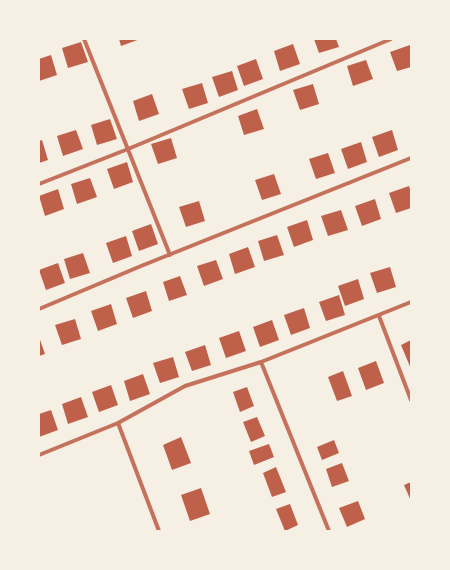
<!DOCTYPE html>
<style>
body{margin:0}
#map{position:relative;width:450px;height:570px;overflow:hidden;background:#f6efe4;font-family:Merriweather,serif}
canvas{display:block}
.frame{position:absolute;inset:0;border:40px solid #f6efe4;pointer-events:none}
</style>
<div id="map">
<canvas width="450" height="570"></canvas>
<div class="frame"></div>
</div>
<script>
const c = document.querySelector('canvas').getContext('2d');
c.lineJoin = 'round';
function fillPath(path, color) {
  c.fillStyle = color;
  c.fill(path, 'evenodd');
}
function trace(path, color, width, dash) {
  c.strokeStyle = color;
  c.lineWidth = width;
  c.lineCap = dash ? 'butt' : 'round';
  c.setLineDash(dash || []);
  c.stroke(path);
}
fillPath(new Path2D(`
 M119 39H140L121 46Z
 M314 39H336L339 47 319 53Z
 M81 42 88 62 68 68 62 48Z
 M293 44 300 64 280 71 274 51Z
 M410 45 411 49V67L397 71 390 52Z
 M51 55 57 75 39 81V59Z
 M256 59 263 79 244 86 237 66Z
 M366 60 373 79 353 86 347 66Z
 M232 71 238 90 219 97 212 77Z
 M202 83 208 103 189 109 182 89Z
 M313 84 319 104 300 110 293 90Z
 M152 94 159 114 139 121 133 101Z
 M257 109 264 129 244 135 238 116Z
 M110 119 117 139 97 145 91 125Z
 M76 130 83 149 63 156 57 136Z
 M392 130 398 150 379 157 372 137Z
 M171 138 177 158 158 164 151 144Z
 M42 140 48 160 39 163V141Z
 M361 142 367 162 348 169 341 149Z
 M328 153 335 173 316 179 309 159Z
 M127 162 133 182 114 189 107 169Z
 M274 174 281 194 262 200 255 180Z
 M90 178 97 197 77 204 71 184Z
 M409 186 411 193V208L396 213 389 193Z
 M58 189 64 209 45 216 39 196Z
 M375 199 381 219 362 226 355 206Z
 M199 201 205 221 186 227 179 207Z
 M341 210 348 230 328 236 321 216Z
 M307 220 313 240 294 247 287 227Z
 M151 224 158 244 139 251 132 231Z
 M277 235 284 255 264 261 258 241Z
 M126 236 132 256 113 263 106 243Z
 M248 247 255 267 235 274 229 254Z
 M83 253 90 273 70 279 64 259Z
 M216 260 223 279 204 286 197 266Z
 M58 263 65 283 46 290 39 270Z
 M390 267 396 287 377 293 370 273Z
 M180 276 187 295 169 301 163 282Z
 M358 279 364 299 345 306 338 286Z
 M146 291 152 311 133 318 126 298Z
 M339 295 345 315 326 321 319 302Z
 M111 304 117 324 98 331 91 311Z
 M304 308 310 328 291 335 284 315Z
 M75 319 81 339 62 345 55 325Z
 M272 320 279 340 260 347 253 327Z
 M239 331 246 351 226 358 219 338Z
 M39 337 45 354 39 356Z
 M411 340V369L401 345Z
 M205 345 211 365 192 371 185 352Z
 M173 357 179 377 160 383 153 363Z
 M376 361 384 383 366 390 358 368Z
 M343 371 352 396 337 401 328 377Z
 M143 374 150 394 130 401 124 381Z
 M111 385 118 405 99 412 92 392Z
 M247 387 254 406 240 412 233 392Z
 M81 397 88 417 68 424 62 404Z
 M51 410 58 430 39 437V414Z
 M257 417 265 436 251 442 243 422Z
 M181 437 191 463 172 470 163 445Z
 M334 440 339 453 322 460 317 447Z
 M269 444 274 457 254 465 249 451Z
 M342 463 349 481 332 487 326 469Z
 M276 467 286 492 272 497 263 473Z
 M411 482V501L404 485Z
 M201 488 210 514 190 521 181 495Z
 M358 501 365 519 347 527 339 508Z
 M290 504 298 525 285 531 276 509Z`), '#bf614a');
trace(new Path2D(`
 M84 39 170 255
 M39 184 128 149 391 39
 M39 309 141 266 411 158
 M379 316 411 400
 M261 362 329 531
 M118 423 159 531
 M39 455 118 423 185 386 261 362 411 302`), '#c5725c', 4);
</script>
